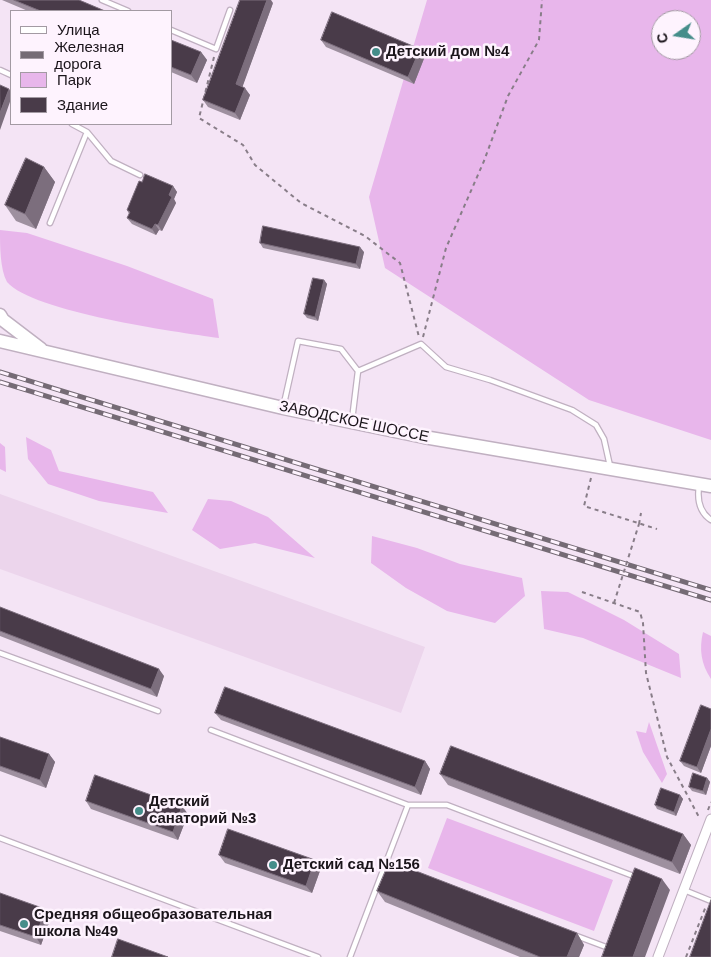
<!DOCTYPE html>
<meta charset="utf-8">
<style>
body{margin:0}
#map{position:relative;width:711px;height:957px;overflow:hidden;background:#f4e4f5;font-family:Helvetica,sans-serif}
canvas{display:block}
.legend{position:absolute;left:10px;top:10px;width:162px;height:115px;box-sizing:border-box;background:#fef3fe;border:1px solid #a39aa3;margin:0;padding:6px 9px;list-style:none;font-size:15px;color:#1a141a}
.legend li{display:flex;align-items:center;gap:10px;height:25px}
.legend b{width:25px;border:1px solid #a39aa3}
.north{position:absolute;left:651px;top:10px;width:50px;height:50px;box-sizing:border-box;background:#fef3fe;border:1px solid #a39aa3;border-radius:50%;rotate:257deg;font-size:14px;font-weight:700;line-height:20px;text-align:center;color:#1a141a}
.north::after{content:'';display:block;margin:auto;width:18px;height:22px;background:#458d8a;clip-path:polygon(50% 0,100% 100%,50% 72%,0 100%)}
</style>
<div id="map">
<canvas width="711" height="957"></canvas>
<ul class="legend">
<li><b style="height:6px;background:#fff"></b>Улица</li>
<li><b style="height:6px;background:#756b75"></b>Железная дорога</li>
<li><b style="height:14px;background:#e8b6eb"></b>Парк</li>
<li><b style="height:14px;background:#493b49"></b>Здание</li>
</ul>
<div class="north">С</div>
</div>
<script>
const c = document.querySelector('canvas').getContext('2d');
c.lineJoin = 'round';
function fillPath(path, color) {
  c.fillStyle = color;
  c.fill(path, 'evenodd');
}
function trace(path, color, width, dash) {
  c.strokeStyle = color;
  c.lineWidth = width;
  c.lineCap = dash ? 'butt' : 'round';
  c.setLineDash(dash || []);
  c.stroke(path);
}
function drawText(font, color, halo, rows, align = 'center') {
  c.font = font + ' Helvetica,sans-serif';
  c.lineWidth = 5;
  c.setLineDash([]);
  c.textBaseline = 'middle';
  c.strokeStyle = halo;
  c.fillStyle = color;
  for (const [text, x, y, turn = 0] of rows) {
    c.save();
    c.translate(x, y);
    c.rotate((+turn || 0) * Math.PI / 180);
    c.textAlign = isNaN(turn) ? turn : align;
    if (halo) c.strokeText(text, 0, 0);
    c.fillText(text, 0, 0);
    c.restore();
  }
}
fillPath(new Path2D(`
 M0 494 425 647 401 713 0 569Z`), '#ecd5ec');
fillPath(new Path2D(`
 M427 0H711V440L589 400 385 268 369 197ZM661 20H691V50H661Z
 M0 230 27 233 127 266 213 299 219 338C176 332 33 312 7 282 0 269 0 246 0 230Z
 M26 437 51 450 59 471 153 492 168 513 99 501 48 484 28 459Z
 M0 443 5 447 6 472 0 469Z
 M208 499 231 501 268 517 315 558 255 543 220 549 192 530Z
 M372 536 417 548 460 564 522 578 525 596 495 623 447 611 406 588 371 563Z
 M541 591 568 592 624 620 679 654 681 678 583 638 544 629Z
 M703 632 711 636V679C701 664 699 649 703 632Z
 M649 722 667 774 662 783 643 752 636 731 646 733Z
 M447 818 613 880 594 931 428 868Z`), '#e8b6eb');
const lane = new Path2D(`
 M102 0 128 11
 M171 30 216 49 230 10
 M0 70 11 75
 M72 124 87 132 111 161 140 175
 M50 223 87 132
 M283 408 298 341 341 349 358 371 421 344 446 367 490 380 572 410 596 425 604 439 610 466
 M352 420 358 371
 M699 486C697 500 699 512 711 520
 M0 653 158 711
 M211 730 408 805 350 957
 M408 805H447L636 877
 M0 838 318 957
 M684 890 711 901
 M574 935 606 947`);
const street = new Path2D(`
 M658 957 711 819`);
const secondary = new Path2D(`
 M0 315 3 320 41 349
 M0 341 283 408 424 437 711 486`);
trace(lane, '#c0b0c1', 7);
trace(street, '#c0b0c1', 11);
trace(secondary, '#c0b0c1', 15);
trace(new Path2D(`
 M214 57 199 118 243 145 255 165 301 203 365 236 400 263 419 337
 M423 337 446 248 484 161 508 96 539 40 542 0
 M591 478 584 506 657 529
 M639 524 641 513
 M582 592 640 612 643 623 646 673 667 757 700 819
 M708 810 711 802
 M686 957 706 906`), '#887d88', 2, [4, 4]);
trace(lane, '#fff', 4.5);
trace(street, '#fff', 9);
trace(secondary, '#fff', 12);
const rail = new Path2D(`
 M0 372 711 590
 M0 382 711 600`);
trace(rail, '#756b75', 5);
trace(rail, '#fef3fe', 3, [9]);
trace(new Path2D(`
 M614 603 639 524`), '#887d88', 2, [4, 4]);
fillPath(new Path2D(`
 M2 0H79L105 11H28Z
 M273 3 242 87 250 95 240 120 208 107 203 100Z
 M171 40 201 52 207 60 197 83 171 72Z
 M321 40 420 49 425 56 414 84 326 47Z
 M44 167 55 182 36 229 16 221 5 205Z
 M142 182 173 186 177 192 174 199 176 203 162 231 159 230 156 235 132 224 127 218 129 214 127 210Z
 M260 243 364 252 360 269 263 248Z
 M324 280 327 284 318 321 307 318 304 314Z
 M0 607 164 676 157 697 0 636Z
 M711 709V746L701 773 684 766 680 761Z
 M215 713 425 761 430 769 421 795 221 720Z
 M0 737 49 754 55 762 46 788 0 771Z
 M440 774 683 834 691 845 680 874 448 785Z
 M707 778 710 782 706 795 692 791 689 787Z
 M680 795 683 799 676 816 657 809 655 805Z
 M86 801 188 814 178 840 91 809Z
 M219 855 315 860 321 868 312 893 225 863Z
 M377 891 577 933 584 945 579 957H520L385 902Z
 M0 893 51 917 41 945 0 931Z`), '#9e909f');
fillPath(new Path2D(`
 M267 0H271L273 3 241 91 236 84Z
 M420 49 425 56 414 84 408 77Z
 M201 52 207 60 197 83 191 75Z
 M245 88 250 95 240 120 235 113Z
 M9 89 11 92V99L0 130V113Z
 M44 167 55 182 36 229 25 214Z
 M173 186 177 192 174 199 176 203 162 231 158 225Z
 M155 224 159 230 156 235 152 229Z
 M360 247 364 252 360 269 356 264Z
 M324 280 327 284 318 321 315 317Z
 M159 669 164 676 157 697 151 689Z
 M711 729V746L701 773 697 767Z
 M49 754 55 762 46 788 40 780Z
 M425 761 430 769 421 795 415 787Z
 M707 778 710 782 706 795 703 791Z
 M680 795 683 799 676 816 674 812Z
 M182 806 188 814 178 840 173 832Z
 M683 834 691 845 680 874 672 862Z
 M315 860 321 868 312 893 306 886Z
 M662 879 670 890 645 957H633Z
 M45 909 51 917 41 945 36 937Z
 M577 933 584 945 579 957H567Z`), '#7c6e7d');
const building = new Path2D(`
 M14 0H79L105 11H41Z
 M240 0H267L236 84 245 88 235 113 203 100Z
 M332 12 420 49 408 77 321 40Z
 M171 40 201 52 191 75 171 67Z
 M0 85 9 89 0 113Z
 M26 158 44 167 25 214 5 205Z
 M145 174 173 186 169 195 172 197 158 225 155 224 152 229 127 218 130 212 127 210 139 181 142 182Z
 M263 226 360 247 356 264 260 243Z
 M313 278 324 280 315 317 304 314Z
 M0 607 159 669 151 689 0 631Z
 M225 687 425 761 415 787 215 713Z
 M701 705 711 709V729L697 767 680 761Z
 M0 737 49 754 40 780 0 766Z
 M451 746 683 834 672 862 440 774Z
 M693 773 707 778 703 791 689 787Z
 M95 775 182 806 173 832 86 801Z
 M661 788 680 795 674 812 655 805Z
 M228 829 315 860 306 886 219 855Z
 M390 861 577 933 567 957H540L377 891Z
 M635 868 662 879 633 957H602Z
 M0 893 45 909 36 937 0 925Z
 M711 900V957H690Z
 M118 939 168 957H112Z`);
fillPath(building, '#493b49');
trace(building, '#7c6e7d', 1);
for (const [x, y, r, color] of [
 [376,52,5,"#458d8a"],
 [139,811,5,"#458d8a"],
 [273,865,5,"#458d8a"],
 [24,924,5,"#458d8a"]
]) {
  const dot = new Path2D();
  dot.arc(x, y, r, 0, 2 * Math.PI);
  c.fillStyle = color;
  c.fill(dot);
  trace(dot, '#fef3fe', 2);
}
drawText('bold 15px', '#1a141a', '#fef3fe', [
 ["Детский дом №4",386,52],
 ["Детский",149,802],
 ["санаторий №3",149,819],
 ["Детский сад №156",283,865],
 ["Средняя общеобразовательная",34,915],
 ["школа №49",34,932]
], 'left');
drawText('15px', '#1a141a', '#fef3fe', [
 ["ЗАВОДСКОЕ ШОССЕ",354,422,12]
]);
</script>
